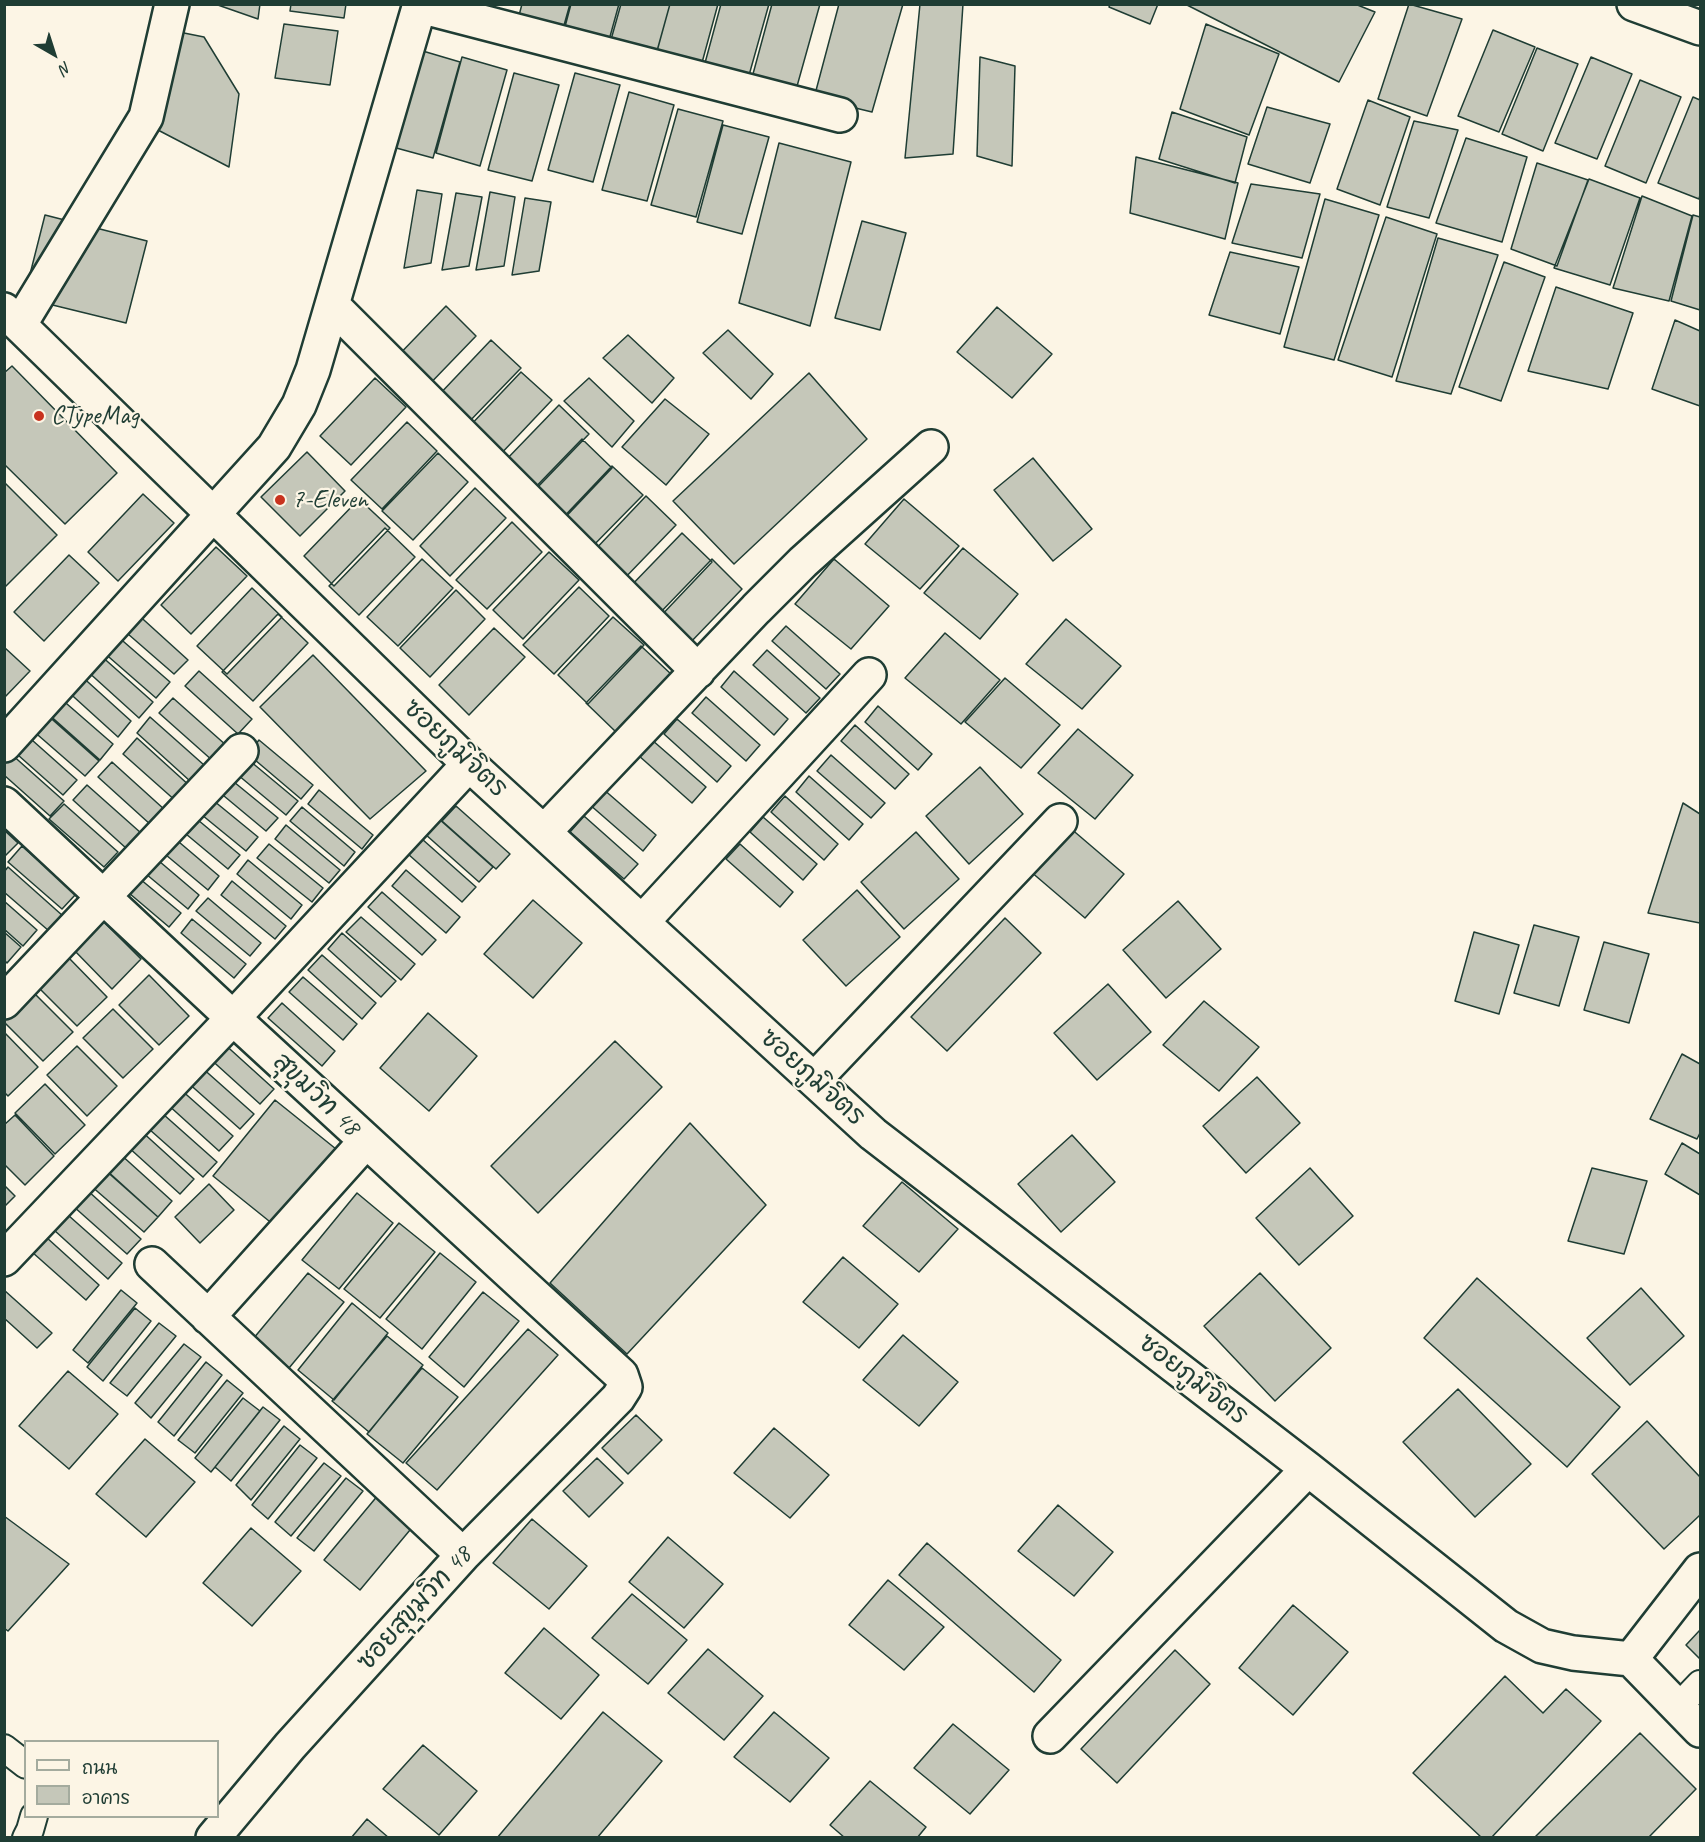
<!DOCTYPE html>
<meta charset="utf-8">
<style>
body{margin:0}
#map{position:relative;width:1705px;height:1842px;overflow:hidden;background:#fcf5e5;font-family:Caveat,"Playpen Sans Thai",sans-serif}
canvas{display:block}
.frame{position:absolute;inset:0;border:6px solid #1f3d34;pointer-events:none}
.legend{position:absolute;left:24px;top:1740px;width:195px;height:78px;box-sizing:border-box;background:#fcf5e5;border:2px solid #a4ab9e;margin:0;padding:8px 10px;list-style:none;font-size:18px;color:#1f3d34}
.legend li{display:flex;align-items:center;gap:12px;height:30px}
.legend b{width:30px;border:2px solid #a4ab9e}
.north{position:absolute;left:24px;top:24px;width:60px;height:60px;-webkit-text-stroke:4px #fcf5e5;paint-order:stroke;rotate:141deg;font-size:16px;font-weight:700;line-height:24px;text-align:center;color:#1f3d34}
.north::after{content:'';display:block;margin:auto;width:21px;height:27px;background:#1f3d34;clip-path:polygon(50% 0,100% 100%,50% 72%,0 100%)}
</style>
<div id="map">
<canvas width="1705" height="1842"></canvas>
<div class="frame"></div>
<ul class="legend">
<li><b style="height:8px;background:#fcf5e5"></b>ถนน</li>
<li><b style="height:16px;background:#c5c7b9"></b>อาคาร</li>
</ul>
<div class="north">N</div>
</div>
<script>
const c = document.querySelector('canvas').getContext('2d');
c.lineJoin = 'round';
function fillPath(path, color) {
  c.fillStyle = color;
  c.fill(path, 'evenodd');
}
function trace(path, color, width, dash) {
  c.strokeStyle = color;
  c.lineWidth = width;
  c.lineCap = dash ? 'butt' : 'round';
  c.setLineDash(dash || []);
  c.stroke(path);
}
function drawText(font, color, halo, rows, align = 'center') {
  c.font = font + ' Caveat,"Playpen Sans Thai",sans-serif';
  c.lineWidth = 4.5;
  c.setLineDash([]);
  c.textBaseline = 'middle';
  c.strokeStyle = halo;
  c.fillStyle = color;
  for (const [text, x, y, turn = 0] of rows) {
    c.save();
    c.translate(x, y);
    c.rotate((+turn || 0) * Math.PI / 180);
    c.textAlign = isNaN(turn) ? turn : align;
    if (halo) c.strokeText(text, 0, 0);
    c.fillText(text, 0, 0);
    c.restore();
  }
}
const building = new Path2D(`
 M215 4H260L258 19Z
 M291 4H346L344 18 290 11Z
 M522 4H570L559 43 515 31Z
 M571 4H619L606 51 562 38Z
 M621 4H670L651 73 605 61Z
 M670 4H718L697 81 652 69Z
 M721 4H769L746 86 702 74Z
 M772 4H820L794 97 750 85Z
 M839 4H903L872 112 814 98Z
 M920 4H963L953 154 905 158Z
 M1110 4H1158L1150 24 1109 7Z
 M1185 4H1355L1375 12 1339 82Z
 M1409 4 1462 19 1427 116 1378 99Z
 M284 24 338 31 330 85 275 78Z
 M1206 24 1279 54 1249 135 1180 109Z
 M1493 30 1535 47 1499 132 1458 116Z
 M179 32 204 37 239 94 229 167 156 129Z
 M1537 48 1578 64 1543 151 1502 134Z
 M416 49 460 62 433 158 389 146Z
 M462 57 507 70 480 166 436 153Z
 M980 57 1015 66 1012 166 977 156Z
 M1591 57 1632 74 1597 159 1555 143Z
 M514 73 559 85 532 181 488 170Z
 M575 73 620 85 593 182 548 170Z
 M1640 80 1681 97 1646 183 1605 166Z
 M629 92 674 105 647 201 602 190Z
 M1693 97 1700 100V195L1699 199 1658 183Z
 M1368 100 1410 117 1380 205 1337 189Z
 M1267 107 1330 124 1310 183 1248 164Z
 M678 109 723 121 696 217 651 205Z
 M1172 112 1247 137 1235 183 1159 159Z
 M1414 121 1458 130 1429 218 1387 207Z
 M723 125 769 137 742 234 697 222Z
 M1466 138 1527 157 1502 242 1436 223Z
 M779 143 851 162 810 326 739 303Z
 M1136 157 1238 183 1225 239 1130 213Z
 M1537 163 1588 180 1557 266 1511 249Z
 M1589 179 1640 198 1610 285 1554 268Z
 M1251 184 1320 194 1302 258 1232 243Z
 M417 190 442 194 431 263 404 268Z
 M490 192 515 197 504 266 476 270Z
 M456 193 482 197 469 266 442 270Z
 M1642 196 1692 216 1669 301 1613 288Z
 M525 198 551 202 539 271 512 275Z
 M1325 199 1379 215 1334 360 1284 347Z
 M45 215 147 241 126 323 24 298Z
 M1693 215 1700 217V310L1671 301Z
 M1386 217 1437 234 1392 377 1338 360Z
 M862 221 906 233 880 330 835 318Z
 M1438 238 1498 255 1451 394 1396 381Z
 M1230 252 1299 267 1280 334 1209 315Z
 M1504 262 1545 277 1501 401 1459 387Z
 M1556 287 1633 313 1608 389 1528 371Z
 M446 306 476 336 421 393 390 364Z
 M997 307 1052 354 1012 398 957 352Z
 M1675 320 1700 331V406L1652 389Z
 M728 330 773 374 751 399 703 353Z
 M628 335 674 378 652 403 603 358Z
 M491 340 521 368 465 426 436 398Z
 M12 366 117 473 65 524 4 464V373Z
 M521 372 552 400 496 459 466 430Z
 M809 373 867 439 734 564 673 501Z
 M375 378 406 407 351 465 320 436Z
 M589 378 634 421 612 447 564 401Z
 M665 399 709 434 666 485 622 447Z
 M559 405 589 434 534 491 503 463Z
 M407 422 437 451 382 509 351 480Z
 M582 439 612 468 557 526 526 497Z
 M307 452 345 491 300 536 261 497Z
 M438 453 468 482 413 540 382 511Z
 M1033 458 1092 529 1053 561 994 490Z
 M612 466 643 495 587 552 557 524Z
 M4 482 57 535 5 587H4Z
 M475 488 506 518 450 576 420 546Z
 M143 494 174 523 118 581 88 552Z
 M646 496 676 525 620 583 591 554Z
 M359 499 390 528 334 586 304 556Z
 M904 499 959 546 920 589 865 544Z
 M512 522 542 552 487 609 456 580Z
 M385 528 415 557 359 615 329 586Z
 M682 533 712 562 657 620 626 591Z
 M216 547 247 576 191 634 161 605Z
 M963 548 1018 594 980 639 924 593Z
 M549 552 579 580 523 639 493 610Z
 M69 555 99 583 44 641 14 612Z
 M422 559 453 588 398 646 367 617Z
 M712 559 742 589 687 646 656 617Z
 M834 559 889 606 851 649 795 604Z
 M579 587 609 616 554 674 523 645Z
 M252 588 282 617 227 674 197 646Z
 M456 590 485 619 430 677 400 648Z
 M134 611 188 660 174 674 120 627Z
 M278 614 308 643 253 701 222 672Z
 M613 617 644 645 588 704 558 675Z
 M1066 619 1121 666 1082 709 1026 664Z
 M786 626 840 674 826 689 772 641Z
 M494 628 525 657 469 715 439 685Z
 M945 633 1000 680 961 724 905 678Z
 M116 635 170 682 156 698 102 651Z
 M641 646 672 675 616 732 586 703Z
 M4 647 30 671 4 698Z
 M767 650 820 698 806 713 753 665Z
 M99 654 153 702 139 718 86 670Z
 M313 655 426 771 370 819 260 707Z
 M199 671 252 719 238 734 185 686Z
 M734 671 788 719 774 735 721 687Z
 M78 673 131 721 118 737 64 688Z
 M1005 678 1060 725 1021 768 965 722Z
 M59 697 113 744 100 760 46 712Z
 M706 697 760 745 746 761 692 713Z
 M173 698 227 746 213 761 159 713Z
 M878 706 932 754 918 770 865 722Z
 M45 713 99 761 85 776 31 729Z
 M150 717 204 765 190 781 137 733Z
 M677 719 731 766 717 782 664 734Z
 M855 725 909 774 895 789 841 741Z
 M1078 729 1133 775 1095 819 1038 773Z
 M23 732 77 780 63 795 9 747Z
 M137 738 191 787 177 802 123 754Z
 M259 740 313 785 301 799 248 754Z
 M652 740 706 787 692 803 638 755Z
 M10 753 64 801 50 816 4 775V759Z
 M831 755 885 803 871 818 817 771Z
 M244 756 298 801 286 815 232 770Z
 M112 762 165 810 151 825 98 777Z
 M980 767 1023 814 969 864 926 816Z
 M223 773 278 818 266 831 212 786Z
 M809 776 863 824 849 840 796 792Z
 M87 785 141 833 127 849 73 800Z
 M602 788 656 835 643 851 589 804Z
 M319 790 373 835 362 849 308 804Z
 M203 792 258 837 246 851 191 806Z
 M785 796 838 844 824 860 771 812Z
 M1683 803 1700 814V923L1648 913Z
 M64 804 118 852 104 867 49 819Z
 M456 806 510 854 496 869 442 821Z
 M302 807 355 852 344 866 290 821Z
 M186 810 240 855 228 869 174 824Z
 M584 816 638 864 624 879 570 832Z
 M763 817 817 864 803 880 750 832Z
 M439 819 493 867 479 882 425 834Z
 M286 825 340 870 329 883 275 839Z
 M1069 827 1124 874 1085 918 1030 871Z
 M4 830 18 843 4 857Z
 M166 831 219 876 208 890 154 845Z
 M916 832 959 879 904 929 861 882Z
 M422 839 476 887 462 902 408 854Z
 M269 844 323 888 312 902 257 858Z
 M740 844 793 892 780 907 726 859Z
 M22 846 76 894 62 909 8 862Z
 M146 850 199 895 188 909 134 864Z
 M248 860 302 905 291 919 237 874Z
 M8 867 63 916 49 931 4 892V872Z
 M128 869 181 913 169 927 116 882Z
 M406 870 460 917 446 933 392 886Z
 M232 881 286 926 275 939 221 895Z
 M857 890 900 937 846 986 803 940Z
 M382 892 436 940 422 955 368 907Z
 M208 898 261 943 250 956 196 911Z
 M533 900 582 943 533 998 484 954Z
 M4 901 37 930 23 946 4 929Z
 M1178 901 1221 949 1166 998 1123 950Z
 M361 917 415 964 401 980 346 932Z
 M1005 918 1041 953 947 1051 911 1017Z
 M101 919 141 959 112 989 72 948Z
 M192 919 246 964 234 978 181 933Z
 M1534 925 1579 937 1559 1006 1514 993Z
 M4 932 21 947 7 963 4 960Z
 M1474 932 1519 945 1499 1014 1455 1001Z
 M342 933 396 981 381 997 328 949Z
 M1604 942 1649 954 1629 1023 1584 1010Z
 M322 955 376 1003 362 1019 308 970Z
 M67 956 107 997 77 1026 37 986Z
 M149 975 189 1016 159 1045 119 1005Z
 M303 977 357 1024 343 1040 289 992Z
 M1108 984 1151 1032 1097 1080 1054 1033Z
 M33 992 73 1032 43 1061 4 1022V1019Z
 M1204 1001 1259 1047 1219 1091 1163 1045Z
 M282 1003 335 1051 322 1066 268 1018Z
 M113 1009 153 1049 123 1078 83 1038Z
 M428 1013 477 1056 429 1111 380 1068Z
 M4 1032 38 1067 8 1096 4 1092Z
 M221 1041 274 1089 260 1104 207 1056Z
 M615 1041 662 1087 538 1213 491 1166Z
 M77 1046 117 1086 87 1116 47 1075Z
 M1682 1054 1700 1064V1133L1697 1139 1650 1119Z
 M200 1066 254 1114 240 1129 186 1081Z
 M1257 1077 1300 1123 1246 1173 1203 1126Z
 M45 1084 85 1125 55 1154 15 1113Z
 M179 1088 233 1136 219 1151 166 1103Z
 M275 1100 336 1149 274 1225 213 1176Z
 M163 1114 217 1162 203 1177 149 1129Z
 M15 1115 54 1156 25 1185 4 1164V1125Z
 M690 1123 766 1205 627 1354 550 1283Z
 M140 1130 194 1179 180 1194 127 1146Z
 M1072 1135 1115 1182 1061 1232 1018 1184Z
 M1682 1143 1700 1154V1195L1665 1174Z
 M119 1153 172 1201 158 1217 105 1169Z
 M1310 1168 1353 1216 1299 1265 1256 1218Z
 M1592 1168 1647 1181 1624 1254 1568 1241Z
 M104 1169 158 1217 144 1232 90 1185Z
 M902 1182 958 1229 919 1272 863 1226Z
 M209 1184 234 1210 200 1243 175 1217Z
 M4 1185 15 1196 4 1207Z
 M87 1190 141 1239 127 1254 73 1206Z
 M357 1193 393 1223 339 1289 302 1260Z
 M68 1215 122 1263 108 1279 54 1230Z
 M399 1223 435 1252 380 1318 344 1289Z
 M46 1237 99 1285 86 1300 32 1252Z
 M440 1253 476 1282 422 1349 386 1319Z
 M843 1257 898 1304 859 1348 803 1302Z
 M308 1273 344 1302 289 1368 253 1339Z
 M1260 1273 1331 1348 1275 1401 1204 1326Z
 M1477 1278 1620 1407 1567 1467 1424 1338Z
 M1641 1288 1684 1336 1630 1385 1587 1338Z
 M4 1290 52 1333 37 1348 4 1318Z
 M121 1290 137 1303 88 1363 73 1350Z
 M483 1292 519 1321 464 1387 429 1357Z
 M352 1303 388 1333 334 1400 298 1370Z
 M135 1308 151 1321 103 1381 87 1367Z
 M159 1323 176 1336 127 1396 110 1383Z
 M528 1329 558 1355 437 1490 406 1463Z
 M903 1335 958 1382 919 1426 863 1380Z
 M387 1336 423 1365 369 1432 332 1401Z
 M184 1344 201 1357 151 1418 135 1403Z
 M206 1362 222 1375 174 1436 158 1422Z
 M422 1368 458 1397 403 1463 367 1434Z
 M68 1371 118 1414 69 1469 19 1426Z
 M227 1380 243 1393 195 1453 178 1440Z
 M1458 1389 1531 1464 1475 1517 1403 1442Z
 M243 1398 260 1411 211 1472 195 1458Z
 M263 1407 280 1420 231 1481 215 1467Z
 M636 1415 662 1440 628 1474 602 1448Z
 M1647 1421 1700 1477V1515L1664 1549 1592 1474Z
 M284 1426 300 1439 251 1500 236 1485Z
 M774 1428 829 1475 790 1518 734 1473Z
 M145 1439 195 1482 146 1537 96 1494Z
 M300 1445 317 1458 268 1519 252 1505Z
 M597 1458 623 1483 589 1517 563 1491Z
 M324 1463 341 1476 291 1536 275 1522Z
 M346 1478 363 1491 314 1551 297 1538Z
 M379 1494 415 1524 360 1590 324 1560Z
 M1058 1505 1113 1552 1074 1596 1018 1551Z
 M4 1516 69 1564 8 1631 4 1628Z
 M532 1519 587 1566 549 1609 493 1563Z
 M251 1528 301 1571 252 1626 203 1583Z
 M668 1537 723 1584 684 1628 629 1582Z
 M927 1543 1061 1660 1034 1692 899 1575Z
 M888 1580 944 1627 904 1670 849 1625Z
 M632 1594 687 1640 648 1684 592 1638Z
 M1293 1605 1348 1652 1293 1715 1239 1668Z
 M544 1628 599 1675 561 1719 505 1673Z
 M1700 1630V1659L1686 1645Z
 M708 1649 763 1696 724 1740 668 1693Z
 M1175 1650 1210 1684 1117 1783 1081 1749Z
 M1505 1676 1543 1713 1566 1689 1601 1721 1491 1838H1482L1413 1773Z
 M603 1712 662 1761 597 1838H497Z
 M774 1712 829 1758 790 1802 734 1757Z
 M953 1724 1009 1770 970 1814 914 1768Z
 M1640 1733 1696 1789 1648 1838H1534Z
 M423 1745 477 1791 439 1835 383 1789Z
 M870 1781 926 1827 917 1838H845L830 1825Z
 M367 1819 389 1838H351Z`);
fillPath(building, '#c5c7b9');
trace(building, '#1f3d34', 1.5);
const lane = new Path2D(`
 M1678 1707 1700 1684
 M4 1748 26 1765
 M26 1838 30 1830 34 1816`);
const street = new Path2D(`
 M1634 4 1700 28
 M420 6 840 115
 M332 305 698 671
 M4 310 469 764 873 1134 1308 1469 1506 1626 1542 1646 1573 1653 1631 1659 1700 1730
 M20 324 146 117 172 4
 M4 745 274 447 299 405 313 370 420 4
 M4 804 233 1018 621 1375 625 1387 618 1398 463 1555 290 1746 213 1838
 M544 832 756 609 803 562 931 447
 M642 922 869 675
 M4 1002 241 751
 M814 1080 1060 821
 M4 1259 233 1018 469 764
 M152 1264 463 1555
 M208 1317 366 1141
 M1631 1659 1700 1570
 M1050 1736 1308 1469`);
trace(lane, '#1f3d34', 30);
trace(street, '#1f3d34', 38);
trace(lane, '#fcf5e5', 26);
trace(street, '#fcf5e5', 33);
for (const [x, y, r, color] of [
 [39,416,6,"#c8321e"],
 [280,500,6,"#c8321e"]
]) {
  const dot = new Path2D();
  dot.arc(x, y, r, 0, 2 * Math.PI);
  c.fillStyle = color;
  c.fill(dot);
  trace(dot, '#fcf5e5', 2);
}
drawText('26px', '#1f3d34', '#fcf5e5', [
 ["CTypeMag",51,416],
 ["7-Eleven",292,500]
], 'left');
drawText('26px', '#1f3d34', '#fcf5e5', [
 ["ซอยภูมิจิตร",455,749,43],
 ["ซอยภูมิจิตร",812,1078,42],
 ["สุขุมวิท 48",316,1095,43],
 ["ซอยภูมิจิตร",1193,1380,38],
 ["ซอยสุขุมวิท 48",415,1609,-48]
]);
</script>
